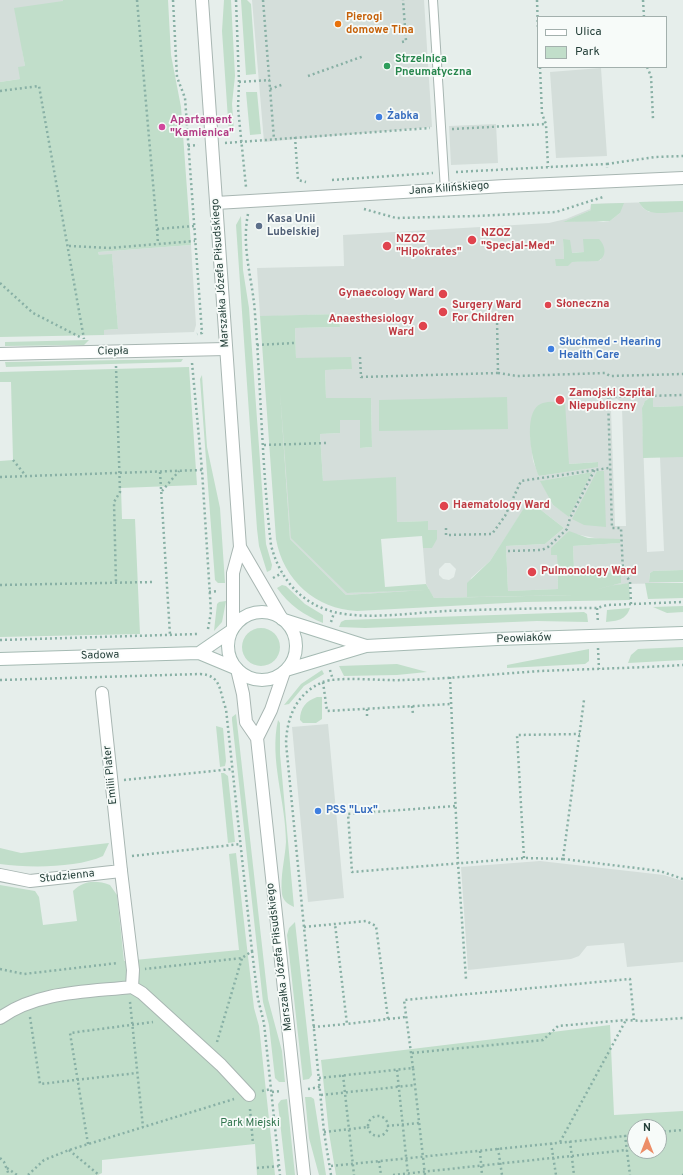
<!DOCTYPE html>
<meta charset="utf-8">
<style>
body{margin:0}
#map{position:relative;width:683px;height:1175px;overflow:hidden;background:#e6eeeb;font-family:Overpass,sans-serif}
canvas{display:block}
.legend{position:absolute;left:537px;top:16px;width:130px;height:52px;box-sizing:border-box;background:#f7fbf9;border:1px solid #a3b0ad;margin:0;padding:5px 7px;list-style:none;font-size:12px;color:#25403a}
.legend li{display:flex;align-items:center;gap:8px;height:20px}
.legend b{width:20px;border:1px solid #a3b0ad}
.north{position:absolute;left:627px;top:1119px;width:40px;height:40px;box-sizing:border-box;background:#f7fbf9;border:1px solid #a3b0ad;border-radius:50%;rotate:0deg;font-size:11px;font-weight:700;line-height:16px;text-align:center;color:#25403a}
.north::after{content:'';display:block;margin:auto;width:14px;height:18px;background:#ec8d67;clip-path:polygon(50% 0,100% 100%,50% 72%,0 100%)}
</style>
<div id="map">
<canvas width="683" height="1175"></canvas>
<ul class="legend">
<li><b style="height:5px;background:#fff"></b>Ulica</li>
<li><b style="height:11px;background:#c1deca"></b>Park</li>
</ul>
<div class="north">N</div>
</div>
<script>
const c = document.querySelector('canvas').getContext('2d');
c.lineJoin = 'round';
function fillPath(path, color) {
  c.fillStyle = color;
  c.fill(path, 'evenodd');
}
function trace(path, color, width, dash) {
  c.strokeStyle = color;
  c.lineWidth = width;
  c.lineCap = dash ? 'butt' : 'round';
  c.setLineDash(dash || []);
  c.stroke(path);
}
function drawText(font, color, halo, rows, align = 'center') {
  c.font = font + ' Overpass,sans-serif';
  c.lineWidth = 3.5;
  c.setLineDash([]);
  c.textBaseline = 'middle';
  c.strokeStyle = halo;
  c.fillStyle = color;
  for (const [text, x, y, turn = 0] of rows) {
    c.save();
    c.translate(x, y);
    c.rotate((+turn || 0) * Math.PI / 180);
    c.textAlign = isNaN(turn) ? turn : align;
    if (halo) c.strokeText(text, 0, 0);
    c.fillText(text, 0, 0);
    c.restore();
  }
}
fillPath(new Path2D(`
 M0 0H63V1L22 49 25 66 20 79 0 82Z
 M252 0H424L432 127 264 142Z
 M601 68 607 156 556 158 550 72Z
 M496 124 498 163 451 165 449 126Z
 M683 201 639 202 643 208 649 212H683V406L653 407 647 399 643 405 642 412 647 552 664 551 660 457H683V570L653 571 650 573 649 582 683 583 622 584 582 595 434 598 429 590 346 595 290 539 275 316H260L257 268 344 266 343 235 549 223 566 219 590 209 591 204ZM591 204 620 213 610 221 603 222 590 220 564 222 591 210ZM563 239 571 253 584 252V239L601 260 572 262 556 259H564ZM339 314 340 327 295 328 296 358 351 369 325 370 326 398H371L372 447 360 448V420H340V433L320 434 323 481 397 522 428 521V530H436L432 548H423L426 584 429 589 347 593 275 316ZM617 399 623 403 620 408H622L626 526H615L611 409 612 400ZM538 406 569 464 597 462 598 466 539 476 533 461 530 434 532 418ZM591 472 569 516 553 505 541 481ZM531 498 541 510 564 528 545 544 506 546 508 591 558 589 557 554 575 534 619 543 573 546 574 568 603 567V573L621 583 608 586 467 597 471 578 490 561ZM445 563H450L456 569 454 577 449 580 443 579 439 575V569Z
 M191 245 196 325 194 332 104 335V330L118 329 112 255H99L98 252Z
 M328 724 344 898 308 902 292 727Z
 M540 861 664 875 683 881V962L627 967 624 943 587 946 579 956 571 959 468 970 461 867Z`), '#d4deda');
fillPath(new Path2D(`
 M63 0H168L171 55 181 107 191 245 98 252 99 255 112 254 118 329 104 330V335L0 337V82L20 79 18 67 25 66 14 8 63 1Z
 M224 0H231L235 76 232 104 234 131 229 134 222 31Z
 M241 0H247L251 4 256 74 246 75Z
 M246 92H257L261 134 250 135Z
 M683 201V212C668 211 647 219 639 202Z
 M624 203 620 213 610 221 563 222 591 210V204Z
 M241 216 243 270 249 308 266 544 272 565 271 570 267 572 259 546 257 529 236 225Z
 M563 239 570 240 572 253 584 252 583 239H599C605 245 608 256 598 261L572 262 568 266H556L555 259H564Z
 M339 314 340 327 295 328 296 358 351 357 352 369 325 370 326 398H371L372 447 360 448V420H340V433L320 434 323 481 396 477 397 522 428 521V530H437V539L432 548H423L422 536 381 539 385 587 426 584 434 598 573 595 467 597V583L490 561 531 497 541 510 564 528 545 544 506 546 508 591 558 589 557 555H551V548L569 531 588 538 620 539V543L573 546 574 568 603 567V573L621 572V583L591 591 609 586 629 583 630 600 525 602 357 611C316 609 283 580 276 539L260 316ZM280 391 291 538 347 593 425 590 346 595 290 539Z
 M89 340 84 345 5 346V342Z
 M183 359 181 362 6 367 5 362Z
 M189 367 197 485 121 488 122 519H135L140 634 0 637V461L13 460 11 382H0V372Z
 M202 375 207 447 220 508 225 583H218L215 580 200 379Z
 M507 397 508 429 379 431V400Z
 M650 398H653V407L683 406V457L643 458 642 408 645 401Z
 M565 402 569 464 598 462V467L539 476C532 462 521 409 543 403 549 401 558 402 565 402Z
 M597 471H604L606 527 584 525 572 519Z
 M592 472 569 517 553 505 540 481Z
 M683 570V582H649L650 573 653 571Z
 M645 583H683V598L648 599Z
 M282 585 286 586 305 604 323 615V623C304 615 289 605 277 588Z
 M226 601 222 622 214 631 217 604 219 602Z
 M683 606V612L667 613 653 607Z
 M630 608C626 620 617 621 606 622L607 610Z
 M584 612 587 614 588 622 537 621 365 628 339 627 341 622 345 620Z
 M242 647a19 19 0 1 1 38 0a19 19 0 1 1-38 0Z
 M683 647V660L628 663 631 655 638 649Z
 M589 649V661L585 664 507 668V665Z
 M397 664 427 672 397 675 344 676 339 666Z
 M322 670 324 674 304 686 289 704 284 705 301 684Z
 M317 697H322V719L316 723H303L300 720C300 708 306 701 317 697Z
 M236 714 268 999 282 1051 285 1082H279L275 1078 269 1025 263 1002 232 720V717Z
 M278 720 280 723V754L294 907C287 904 283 900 282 894 280 876 285 859 286 842 286 802 269 760 278 720Z
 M216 726 223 728 226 761 225 766 220 767Z
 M221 773H224L228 776 235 842 228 843Z
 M109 843 103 856C77 868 29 868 0 864V848L21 853Z
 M236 853 254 1008 259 1026 275 1175H257L255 1144 102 1160V1173L98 1175H0V885L35 891 39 897 43 925 77 921 73 891C84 880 96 880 110 885L117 895 124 961 239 950 229 854Z
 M295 922 312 1075 309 1079 303 1080 287 935 289 928Z
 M610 1025 614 1115 683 1111V1175H336L329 1133 321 1060ZM635 1127H659V1151H635Z
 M305 1097H311L314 1099 326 1175H319L309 1138Z
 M287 1099 295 1175H286L278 1104 281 1100Z`), '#c1deca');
const service = new Path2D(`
 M433 0 445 190`);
const pedestrian = new Path2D(`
 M121 871 133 970 132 987 142 993 221 1065 249 1095
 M0 1018C37 991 87 992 132 987`);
const minor = new Path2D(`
 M0 354 226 349
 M237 669 243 694 246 722 257 738 304 1175
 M257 738 271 710 284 672
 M0 875 30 881 121 871 102 693`);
const tertiary = new Path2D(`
 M202 0 240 547 233 573V628
 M216 203 505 186 683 178
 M240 547 282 619`);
const secondary = new Path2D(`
 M228 646a34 34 0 1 1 68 0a34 34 0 1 1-68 0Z
 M284 620 366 646
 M199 653 235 668
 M0 659 199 653 231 631
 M286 670 366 646 497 639 683 633`);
trace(service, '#a8b6b2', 10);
trace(pedestrian, '#a8b6b2', 14);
trace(minor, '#a8b6b2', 14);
trace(tertiary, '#a8b6b2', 14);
trace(secondary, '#a5bab3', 14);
trace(new Path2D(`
 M137 0 157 229 194 226
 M173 0 177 77 185 98 202 333 197 334
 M236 0 239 82 238 108 246 187
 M263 0 274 139
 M537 0 538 30
 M643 0 644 17
 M402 42 406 41 403 0
 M540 67 542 114 546 124 548 167
 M647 67 651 76 653 119
 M308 76 364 56
 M239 82 270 80
 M270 89 284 84
 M0 91 39 86 84 339
 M452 129 546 124
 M295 137 298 180 306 182
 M225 143 430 128
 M188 146 198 145
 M607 164 655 157 683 156
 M456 172 607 164V168
 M332 180 433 173
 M364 209 396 218 476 216 556 212 603 197
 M248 214C241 249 253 280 255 314 261 390 262 468 271 545 278 573 295 597 322 608 354 622 410 613 446 611 496 609 547 608 597 608L607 605 683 602
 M157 229 158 244
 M69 246 109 248 195 241
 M0 283 33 313 80 337
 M257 345 294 343
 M360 357 361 377 498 373 497 319 453 320
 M192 363 202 470 211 612 208 629
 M116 366 120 492 114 502 116 583
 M498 373 517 376 605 373 610 376 683 374
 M264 445 327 443
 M13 460 26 476
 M160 472 170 635
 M0 477 202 470
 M162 491 179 471
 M446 528V535L492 534 505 516 521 481 609 468
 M508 551 542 550 548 547 567 529 570 518 595 469
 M273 578 282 573
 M0 585 154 582
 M209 592 219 591
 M631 604 630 581 623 572 621 528H612L608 397 683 395
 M597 608 598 623
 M331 622 334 613
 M0 640 199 634
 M598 648 599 669
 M330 670 333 680
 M450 677 458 863 466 979
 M0 680 200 674C222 675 219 691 226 709L252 951 242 958 145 969
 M323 682 327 711 451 704
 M412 706 413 714
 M367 709V717
 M124 780 232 769
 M455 806 348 814 352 872 524 858 563 859 584 700
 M132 856 241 844
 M524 858 517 735 580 734
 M563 859 660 871 683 879
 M304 927 366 921 376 926 388 1019 347 1024 335 924
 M252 951 258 999 264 1023 280 1175
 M0 969 24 974 118 963
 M130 1002 143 1127
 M30 1017 40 1084 137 1073
 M388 1019 406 1017
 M313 1027 347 1024
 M217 1042 242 958
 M412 1053 543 1040 558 1026 626 1020 642 1021 683 1018
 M413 1068 404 1000 630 979 634 1020
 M397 1070 408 1175
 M343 1075 354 1175
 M319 1078 413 1068 425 1175
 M308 1089 320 1087
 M262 1091 271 1089
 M272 1092 281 1091
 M321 1095 415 1085
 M250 1109 253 1144
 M368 1126a10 10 0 1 1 20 0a10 10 0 1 1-20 0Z
 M387 1126 419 1123
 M324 1132 368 1127
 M659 1132 683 1130
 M625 1135 630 1175
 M570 1141 574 1175
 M560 1142 626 1020
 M551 1143 556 1175
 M88 1144 70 1033 153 1022
 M498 1148 502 1175
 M69 1150 99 1175
 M480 1151 482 1175
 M0 1158 4 1162 9 1175
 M379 1161 381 1175
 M331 1166 635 1135
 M7 1168 17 1175
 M257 1168 279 1166
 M28 1175 44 1160 69 1150 234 1099
 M331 1175 324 1132 286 743C287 716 297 693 323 682 338 676 383 681 402 680 448 679 494 674 541 671 588 669 636 668 683 665
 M393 1175 627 1150
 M682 1175H683`), '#88b0a5', 2.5, [2, 3]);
trace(service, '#fff', 8);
trace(pedestrian, '#fff', 12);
trace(minor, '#fff', 12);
trace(tertiary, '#fff', 12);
trace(secondary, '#fff', 12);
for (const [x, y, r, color] of [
 [338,24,4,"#e8710a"],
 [387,66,4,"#2e9e5b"],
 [379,117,4,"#3f7fe0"],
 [162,127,4,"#d1479c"],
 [259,226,4,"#5c6f8a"],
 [472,240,5,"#e0444e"],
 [387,246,5,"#e0444e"],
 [443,294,5,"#e0444e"],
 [548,305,4,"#e0444e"],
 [443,312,5,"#e0444e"],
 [423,326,5,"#e0444e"],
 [551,349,4,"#3f7fe0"],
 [560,400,5,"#e0444e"],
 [444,506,5,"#e0444e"],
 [532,572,5,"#e0444e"],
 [318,811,4,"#3f7fe0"]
]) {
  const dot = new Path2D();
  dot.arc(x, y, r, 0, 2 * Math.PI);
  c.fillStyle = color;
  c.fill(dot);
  trace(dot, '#f7fbf9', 1.5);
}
drawText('bold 11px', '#c56008', '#f7fbf9', [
 ["Pierogi",346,18],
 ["domowe Tina",346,31]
], 'left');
drawText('bold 11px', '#27864d', '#f7fbf9', [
 ["Strzelnica",395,60],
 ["Pneumatyczna",395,73]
], 'left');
drawText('bold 11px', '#366cbe', '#f7fbf9', [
 ["Żabka",387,117],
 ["Słuchmed - Hearing",559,343],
 ["Health Care",559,356],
 ["PSS \"Lux\"",326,811]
], 'left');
drawText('bold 11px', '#b23c85', '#f7fbf9', [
 ["Apartament",170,121],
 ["\"Kamienica\"",170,134]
], 'left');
drawText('11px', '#25403a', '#f7fbf9', [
 ["Jana Kilińskiego",449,189,-4],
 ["Marszałka Józefa Piłsudskiego",221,273,-94],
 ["Ciepła",113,352,-1],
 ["Peowiaków",524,639,-2],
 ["Sadowa",100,656,-2],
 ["Emilii Plater",111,775,-96],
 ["Studzienna",67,877,-6],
 ["Marszałka Józefa Piłsudskiego",280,957,-97]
]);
drawText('bold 11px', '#4e5e75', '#f7fbf9', [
 ["Kasa Unii",267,220],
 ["Lubelskiej",267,233]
], 'left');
drawText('bold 11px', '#be3a42', '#f7fbf9', [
 ["NZOZ",481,234],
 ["\"Specjal-Med\"",481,247],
 ["NZOZ",396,240],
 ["\"Hipokrates\"",396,253],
 ["Gynaecology Ward",434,294,"right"],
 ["Słoneczna",556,305],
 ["Surgery Ward",452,306],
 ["For Children",452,319],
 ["Anaesthesiology",414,320,"right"],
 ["Ward",414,333,"right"],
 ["Zamojski Szpital",569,394],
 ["Niepubliczny",569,407],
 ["Haematology Ward",453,506],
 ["Pulmonology Ward",541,572]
], 'left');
drawText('11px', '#31754e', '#f7fbf9', [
 ["Park Miejski",250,1124]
]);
</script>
